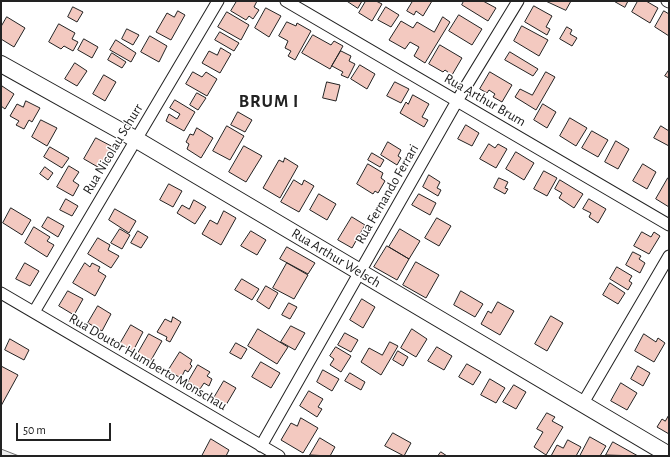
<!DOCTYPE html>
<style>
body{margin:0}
#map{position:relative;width:670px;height:457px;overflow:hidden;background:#fff;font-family:"Alegreya Sans",sans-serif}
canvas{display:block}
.frame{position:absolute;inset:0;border:2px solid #222;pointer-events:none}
.scale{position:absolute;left:16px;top:423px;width:95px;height:18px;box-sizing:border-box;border:2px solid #222;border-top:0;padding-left:5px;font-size:12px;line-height:14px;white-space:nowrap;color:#222;-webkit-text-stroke:3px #fff;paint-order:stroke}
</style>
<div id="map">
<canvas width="670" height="457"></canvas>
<div class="frame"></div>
<div class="scale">50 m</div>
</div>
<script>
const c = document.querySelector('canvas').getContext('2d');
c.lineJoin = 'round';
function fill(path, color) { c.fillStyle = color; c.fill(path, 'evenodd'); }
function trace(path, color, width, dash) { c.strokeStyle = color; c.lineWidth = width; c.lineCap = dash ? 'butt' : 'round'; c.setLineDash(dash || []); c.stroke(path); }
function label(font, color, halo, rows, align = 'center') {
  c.font = font + ' "Alegreya Sans",sans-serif'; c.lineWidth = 3; c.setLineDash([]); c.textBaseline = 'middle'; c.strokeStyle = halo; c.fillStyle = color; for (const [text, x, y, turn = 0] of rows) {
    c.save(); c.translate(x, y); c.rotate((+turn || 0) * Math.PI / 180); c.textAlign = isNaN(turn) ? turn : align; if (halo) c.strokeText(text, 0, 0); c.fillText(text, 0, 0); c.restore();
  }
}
const green = new Path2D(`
 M 1,449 L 19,456 L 1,456 Z`);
const building = new Path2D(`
 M 237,1 L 257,1 L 254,7 L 259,10 L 253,19 L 249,16 L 246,20 L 231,11 Z
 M 347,1 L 362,1 L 358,8 Z
 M 366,1 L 376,1 L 382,4 L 372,21 L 359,13 Z
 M 413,1 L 432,1 L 423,16 L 416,11 L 414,15 L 407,11 Z
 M 464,1 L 483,1 L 496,8 L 488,21 L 462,5 Z
 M 546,1 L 571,1 L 566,10 Z
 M 614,1 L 628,1 L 625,7 Z
 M 638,1 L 646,1 L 658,8 L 650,23 L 632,12 Z
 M 534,6 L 552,16 L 546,27 L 550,29 L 547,35 L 525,22 Z
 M 73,7 L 83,12 L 77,22 L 68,17 Z
 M 386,7 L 399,15 L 391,27 L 378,20 Z
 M 266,8 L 281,16 L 269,37 L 255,28 Z
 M 178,11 L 185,15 L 171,40 L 156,32 L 167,13 L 174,17 Z
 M 664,11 L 669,14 L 669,36 L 655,27 Z
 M 227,12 L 249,25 L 241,40 L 218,27 Z
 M 459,15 L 482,29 L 472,45 L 449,31 Z
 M 7,17 L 25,28 L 14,47 L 1,39 L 1,27 Z
 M 443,17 L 450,22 L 425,63 L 414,56 L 419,47 L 410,42 L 405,49 L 389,40 L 401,21 L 413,28 L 417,22 L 434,32 Z
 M 287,22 L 296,26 L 297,23 L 311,31 L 295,60 L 288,56 L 291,51 L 285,48 L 288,41 L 279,36 Z
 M 59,24 L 75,33 L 72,39 L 78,42 L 73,51 L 64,46 L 61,49 L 49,42 Z
 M 522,26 L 548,40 L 539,56 L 514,41 Z
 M 567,27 L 572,30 L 570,34 L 577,38 L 572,46 L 560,39 Z
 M 127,29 L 139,35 L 133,45 L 122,39 Z
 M 220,32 L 239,43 L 234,51 L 215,40 Z
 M 313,35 L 331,45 L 334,41 L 343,46 L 330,69 L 302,53 Z
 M 150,36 L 167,46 L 159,62 L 141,52 Z
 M 84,39 L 98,47 L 92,58 L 78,50 Z
 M 116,40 L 136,53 L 131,62 L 110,50 Z
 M 440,45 L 462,58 L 452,75 L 445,70 L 443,72 L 429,64 Z
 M 221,48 L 231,54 L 220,73 L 202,63 L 209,51 L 217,55 Z
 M 341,51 L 351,56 L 349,61 L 355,64 L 348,78 L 341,75 L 343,72 L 332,66 Z
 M 510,52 L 538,69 L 533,76 L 505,60 Z
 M 112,53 L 126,62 L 122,68 L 108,60 Z
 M 75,63 L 87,71 L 77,86 L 65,79 Z
 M 360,65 L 375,74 L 367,89 L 351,79 Z
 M 669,70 L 669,78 L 665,76 Z
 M 193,72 L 202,77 L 206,72 L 217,79 L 207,96 L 186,84 Z
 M 490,72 L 512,85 L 502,102 L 493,97 L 495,94 L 489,90 L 487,93 L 480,89 Z
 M 546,72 L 555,77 L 536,110 L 515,97 L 520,89 L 532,95 Z
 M 104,75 L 116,82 L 105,101 L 93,94 Z
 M 327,82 L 340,85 L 336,101 L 323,98 Z
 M 395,82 L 409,89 L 401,103 L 387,96 Z
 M 2,86 L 14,94 L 5,109 L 1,106 Z
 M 197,93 L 206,98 L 198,110 L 190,105 Z
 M 413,95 L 429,104 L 422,117 L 428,120 L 424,127 L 400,113 L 406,102 L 408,104 Z
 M 175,100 L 195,112 L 184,131 L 166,121 L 169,114 L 177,119 L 180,114 L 170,108 Z
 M 26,101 L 40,108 L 32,122 L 29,120 L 24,129 L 16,125 L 19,121 L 10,116 L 17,104 L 23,107 Z
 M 543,104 L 556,112 L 547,128 L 534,120 Z
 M 238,112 L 252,120 L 245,132 L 231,125 Z
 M 570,118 L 587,128 L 576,146 L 560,136 Z
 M 41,120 L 57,128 L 47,146 L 32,137 Z
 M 466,125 L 479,133 L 472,146 L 458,139 Z
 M 227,126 L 244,136 L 230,160 L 213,151 Z
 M 661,126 L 669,131 L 669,146 L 654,138 Z
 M 197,128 L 213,138 L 201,158 L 187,149 L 189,144 L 186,142 L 190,134 L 193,135 Z
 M 592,131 L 608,140 L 598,157 L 582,148 Z
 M 96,138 L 115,148 L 103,170 L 84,159 Z
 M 616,141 L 629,149 L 618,169 L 605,162 Z
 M 388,142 L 401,150 L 398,156 L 401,158 L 397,165 L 381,155 Z
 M 489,144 L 495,148 L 498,144 L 507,149 L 496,168 L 480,159 Z
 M 244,146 L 262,156 L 246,182 L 229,172 Z
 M 50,147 L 69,158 L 62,168 L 44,157 Z
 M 516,152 L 534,163 L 524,180 L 506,169 Z
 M 372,153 L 384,160 L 380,167 L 368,160 Z
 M 285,158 L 298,166 L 280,198 L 263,188 L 279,160 L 283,162 Z
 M 368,164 L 383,173 L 381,178 L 385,181 L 378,193 L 375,191 L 373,194 L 357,184 Z
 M 643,164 L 656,172 L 647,189 L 633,181 Z
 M 69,166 L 79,172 L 73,181 L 79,185 L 73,196 L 57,187 Z
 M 45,167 L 53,173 L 48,180 L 40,174 Z
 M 544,171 L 557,178 L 547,196 L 534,189 Z
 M 429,175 L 440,182 L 437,188 L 441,190 L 438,196 L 423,187 Z
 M 499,178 L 508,182 L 505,188 L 508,189 L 505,194 L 494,188 Z
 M 668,178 L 669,178 L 669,207 L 656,199 Z
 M 294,180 L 302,185 L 304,180 L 314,186 L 299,212 L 281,202 Z
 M 560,180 L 583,194 L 574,208 L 559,198 L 562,193 L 555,189 Z
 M 169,184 L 182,191 L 173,207 L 160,200 Z
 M 319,194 L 336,204 L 327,220 L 310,210 Z
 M 419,194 L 436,203 L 430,215 L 412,205 Z
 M 66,199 L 78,206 L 72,216 L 60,210 Z
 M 589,199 L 606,209 L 598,223 L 589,217 L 591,213 L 583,209 Z
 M 194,200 L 206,207 L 195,224 L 177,213 L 182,205 L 189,209 Z
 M 11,208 L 31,220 L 22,235 L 3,223 Z
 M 115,209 L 136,221 L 129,233 L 109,220 Z
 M 224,211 L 236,218 L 221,245 L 202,234 L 210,220 L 217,224 Z
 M 48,217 L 64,226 L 58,237 L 42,227 Z
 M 352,217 L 365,225 L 352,248 L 338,240 Z
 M 437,218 L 451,226 L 439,246 L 425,238 Z
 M 34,227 L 50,237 L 47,241 L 54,245 L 47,257 L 25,243 Z
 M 120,229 L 130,235 L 122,249 L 111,243 Z
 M 400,229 L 420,241 L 409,259 L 389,247 Z
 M 138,231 L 148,237 L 141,248 L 131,243 Z
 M 251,231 L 266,240 L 257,255 L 241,246 Z
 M 642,232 L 651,237 L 654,232 L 660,236 L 649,254 L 634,246 Z
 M 98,238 L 110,245 L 108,250 L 119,256 L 111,268 L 88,254 Z
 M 387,246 L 409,259 L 397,280 L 374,267 Z
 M 287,247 L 315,263 L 308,274 L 280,259 Z
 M 633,252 L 641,256 L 639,259 L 645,263 L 640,273 L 626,265 Z
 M 416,262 L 439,275 L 426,298 L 403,285 Z
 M 25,263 L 39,271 L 30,286 L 16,279 Z
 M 85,263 L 90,267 L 92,263 L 100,267 L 98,271 L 106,276 L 95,296 L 73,283 Z
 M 287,263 L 308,275 L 294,299 L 273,288 Z
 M 617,267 L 632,276 L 629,281 L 632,283 L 628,290 L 610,279 Z
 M 242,279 L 259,289 L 252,300 L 235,290 Z
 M 610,283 L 625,293 L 618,304 L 603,295 Z
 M 266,286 L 278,293 L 269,309 L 257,301 Z
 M 68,291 L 83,299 L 74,315 L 59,306 Z
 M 461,291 L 483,304 L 475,317 L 454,305 Z
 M 362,299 L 375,307 L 363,328 L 350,320 Z
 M 498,302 L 514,311 L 500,335 L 481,324 L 488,311 L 491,313 Z
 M 289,303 L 297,307 L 290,319 L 282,315 Z
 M 98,306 L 111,314 L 102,331 L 88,323 Z
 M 551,316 L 563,323 L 547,351 L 535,344 Z
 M 173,317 L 181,322 L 170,342 L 166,340 L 167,337 L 157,332 L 165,319 L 171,322 Z
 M 131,325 L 143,332 L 133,351 L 120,344 Z
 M 291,326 L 305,333 L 295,350 L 281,342 Z
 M 258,329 L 288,347 L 277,364 L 248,346 Z
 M 412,329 L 427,339 L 416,357 L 401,348 Z
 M 345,333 L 358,340 L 351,352 L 338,345 Z
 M 149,334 L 162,341 L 150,362 L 137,355 Z
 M 644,334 L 656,342 L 658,338 L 665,343 L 654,362 L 635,351 Z
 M 10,339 L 29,350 L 24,360 L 5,350 Z
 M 390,342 L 398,346 L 381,375 L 361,362 L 369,348 L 382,355 Z
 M 236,343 L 247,349 L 241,359 L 230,353 Z
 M 336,347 L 351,356 L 341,372 L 330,365 L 334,359 L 330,356 Z
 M 437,347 L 452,356 L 444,370 L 428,361 Z
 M 398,351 L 408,357 L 403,366 L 393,360 Z
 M 180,352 L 192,360 L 190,364 L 192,366 L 188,372 L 185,370 L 181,378 L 168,371 Z
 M 261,362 L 280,373 L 271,388 L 252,377 Z
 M 467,364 L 481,372 L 473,385 L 459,377 Z
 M 198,365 L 210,372 L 207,376 L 212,379 L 209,386 L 204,383 L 200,389 L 188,382 Z
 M 1,366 L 18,375 L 1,406 Z
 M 638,366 L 650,373 L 643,386 L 631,379 Z
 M 323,370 L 339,379 L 332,391 L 317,382 Z
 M 350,373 L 365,382 L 361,390 L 345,381 Z
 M 490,379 L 505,388 L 496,403 L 481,395 Z
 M 224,381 L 236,388 L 226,405 L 214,398 Z
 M 621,383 L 637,393 L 627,410 L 611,401 Z
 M 514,385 L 526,392 L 516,409 L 503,402 Z
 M 309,391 L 323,399 L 318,407 L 322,409 L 317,417 L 300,406 Z
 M 547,413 L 555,417 L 552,421 L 563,427 L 546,455 L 534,447 L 543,432 L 537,429 Z
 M 669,415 L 669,434 L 657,427 L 662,419 L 665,421 Z
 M 301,418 L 318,428 L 303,453 L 281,440 L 291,423 L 297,426 Z
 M 393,433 L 411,443 L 404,456 L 385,446 Z
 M 590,437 L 606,446 L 600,456 L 580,456 Z
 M 320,438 L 335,447 L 330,456 L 310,455 Z
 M 211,439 L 229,450 L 226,456 L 202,456 Z
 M 568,440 L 581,447 L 576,456 L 551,456 L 557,445 L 563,448 Z
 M 613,442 L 638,456 L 606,455 Z
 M 441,452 L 447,456 L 438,456 Z`);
const street = new Path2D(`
 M 286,1 L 669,225
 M 667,1 L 669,2
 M 1,293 L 279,456
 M 34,312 L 218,1
 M 583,403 L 669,256
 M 261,446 L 457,101 L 518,1`);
const secondary = new Path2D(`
 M 1,64 L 137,140 L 669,455`);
const streetNames = [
 ["Rua Arthur Brum",485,100,30],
 ["Rua Nicolau Schurr",113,149,-59],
 ["Rua Fernando Ferrari",387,194,-60],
 ["Rua Arthur Welsch",336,258,31],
 ["Rua Doutor Humberto Monschau",148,362,30]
];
const districtNames = [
 ["BRUM I",269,102]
];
fill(green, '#eee');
trace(green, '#6f6f6f', 1);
fill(building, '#f3c9c0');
trace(building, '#222', 1);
trace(street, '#222', 13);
trace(secondary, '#222', 18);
trace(street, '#fff', 11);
trace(secondary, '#fff', 16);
label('14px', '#222', '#fff', streetNames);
c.letterSpacing = '1px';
label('bold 18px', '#222', '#fff', districtNames);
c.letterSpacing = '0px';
</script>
